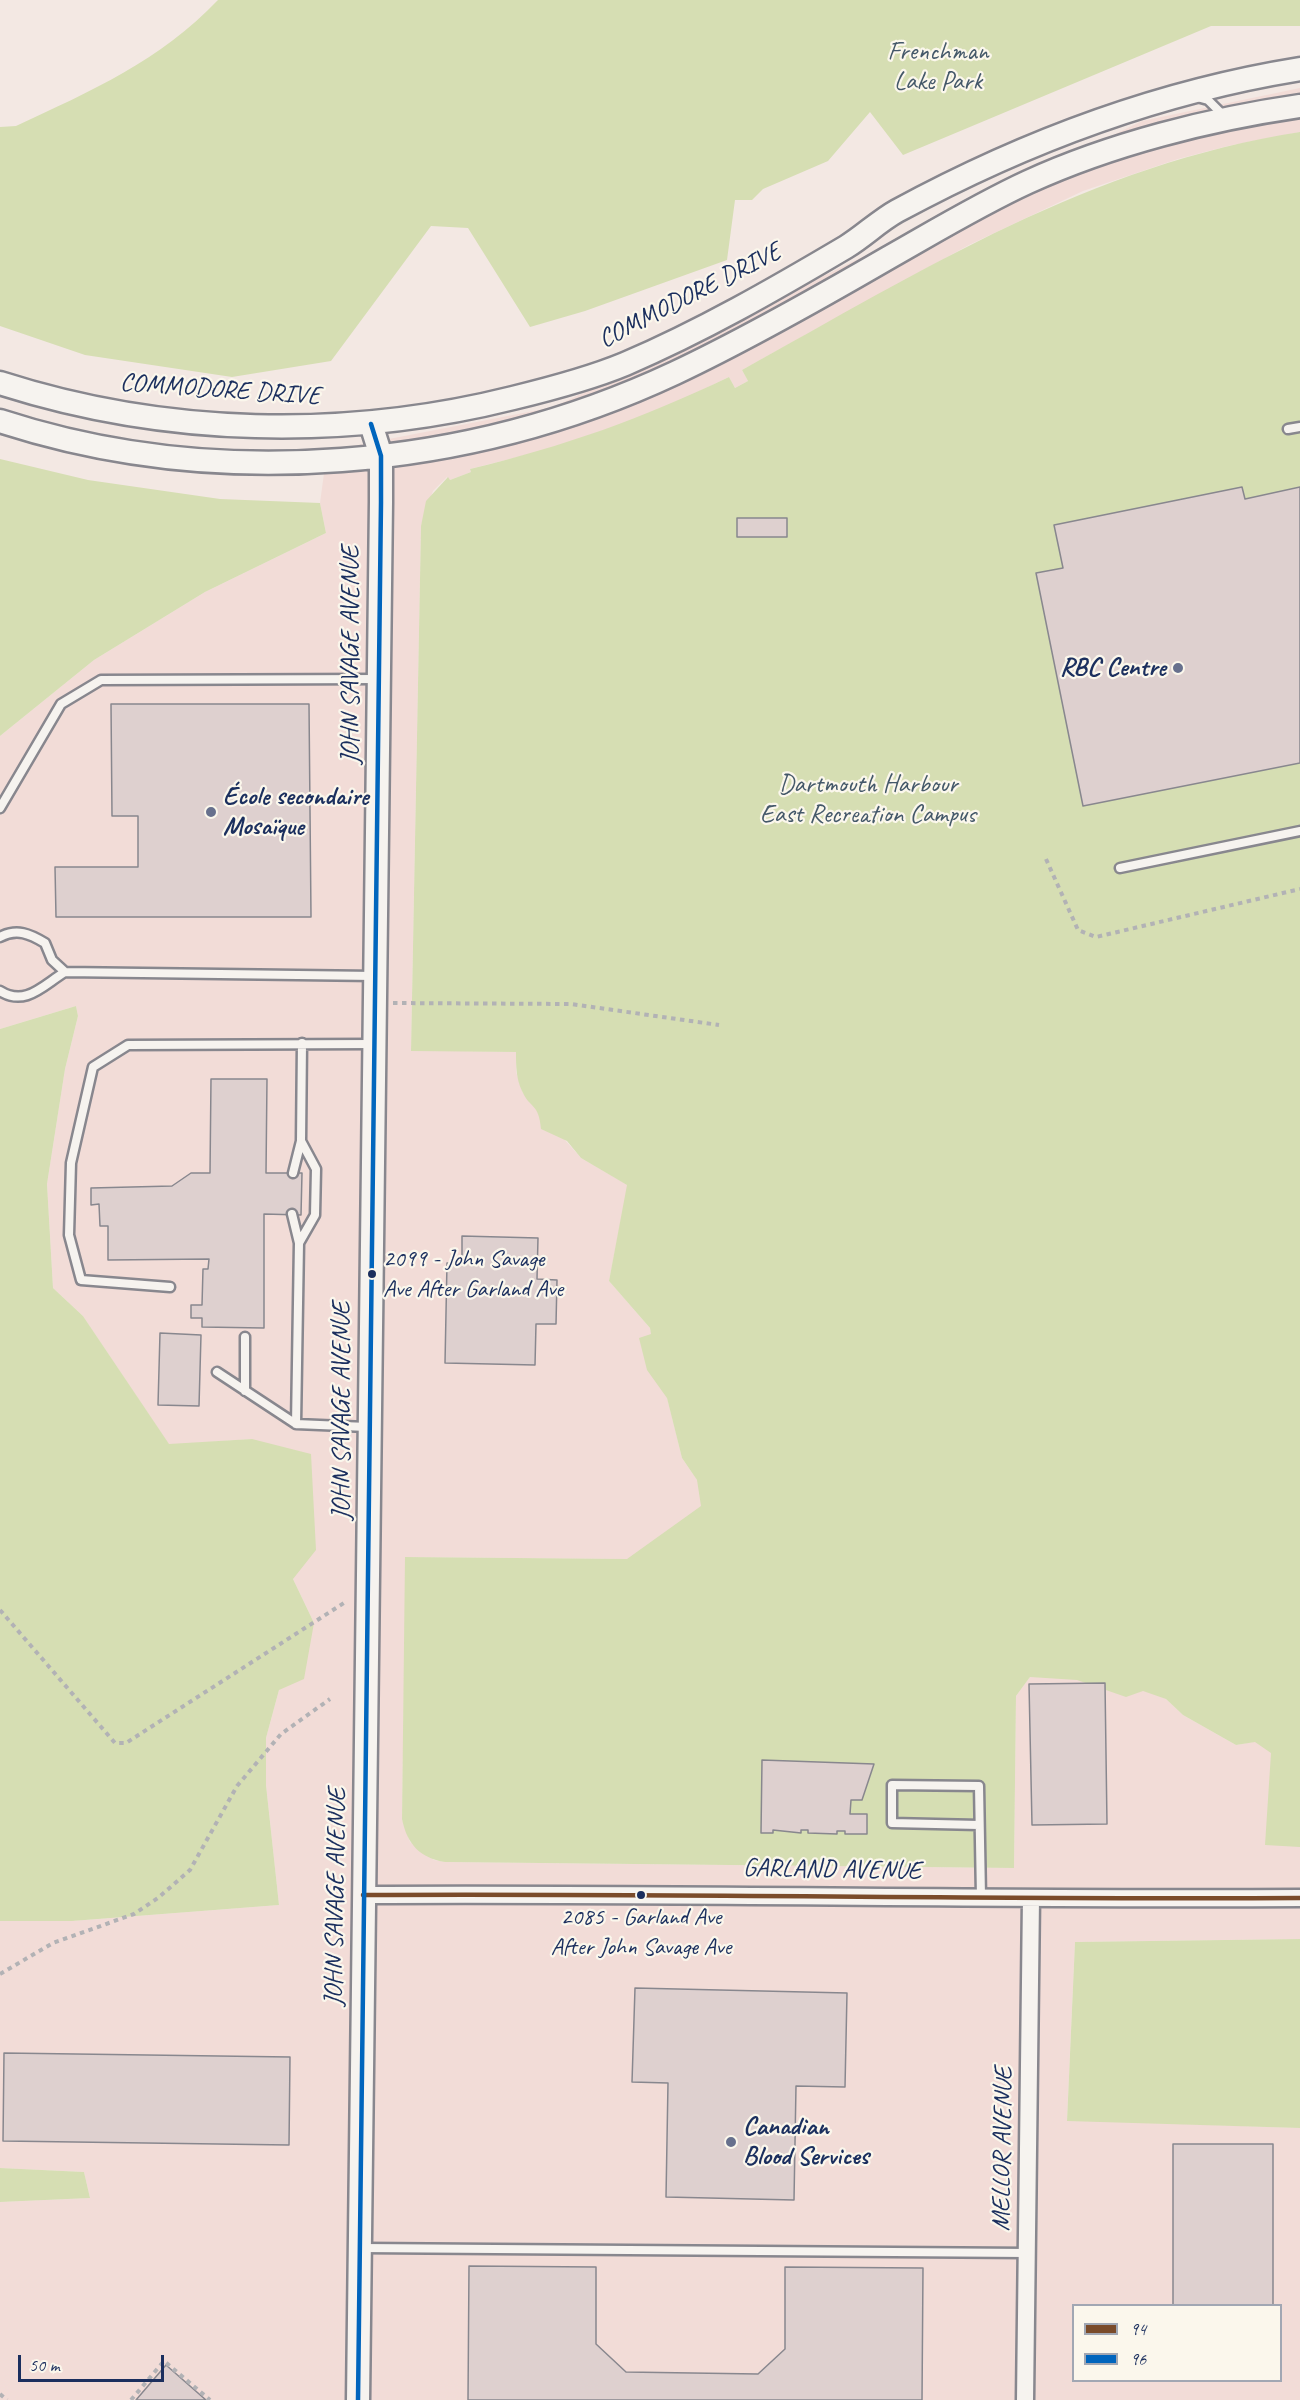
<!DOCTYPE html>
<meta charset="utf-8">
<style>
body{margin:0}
#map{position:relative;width:1300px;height:2400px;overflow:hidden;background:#f3e8e3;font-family:Caveat,sans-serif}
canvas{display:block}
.legend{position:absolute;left:1072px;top:2304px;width:210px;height:78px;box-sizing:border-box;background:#fbf7ec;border:2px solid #a1a7b3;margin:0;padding:8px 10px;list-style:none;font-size:18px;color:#1b2f5e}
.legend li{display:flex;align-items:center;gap:12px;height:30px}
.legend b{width:30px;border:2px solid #a1a7b3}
.scale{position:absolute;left:18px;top:2355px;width:146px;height:27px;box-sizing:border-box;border:3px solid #1b2f5e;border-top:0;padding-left:8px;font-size:18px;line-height:21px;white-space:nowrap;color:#1b2f5e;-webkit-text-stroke:4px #fbf7ec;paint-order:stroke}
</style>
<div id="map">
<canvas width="1300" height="2400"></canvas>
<ul class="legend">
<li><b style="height:8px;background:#7a4b2a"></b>94</li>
<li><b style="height:8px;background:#0065bd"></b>96</li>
</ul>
<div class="scale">50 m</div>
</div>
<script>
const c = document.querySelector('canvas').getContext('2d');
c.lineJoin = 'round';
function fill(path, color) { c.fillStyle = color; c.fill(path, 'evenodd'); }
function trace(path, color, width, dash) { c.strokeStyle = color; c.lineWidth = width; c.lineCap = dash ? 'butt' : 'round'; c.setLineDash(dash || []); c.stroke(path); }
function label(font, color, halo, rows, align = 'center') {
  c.font = font + ' Caveat,sans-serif'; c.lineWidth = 4.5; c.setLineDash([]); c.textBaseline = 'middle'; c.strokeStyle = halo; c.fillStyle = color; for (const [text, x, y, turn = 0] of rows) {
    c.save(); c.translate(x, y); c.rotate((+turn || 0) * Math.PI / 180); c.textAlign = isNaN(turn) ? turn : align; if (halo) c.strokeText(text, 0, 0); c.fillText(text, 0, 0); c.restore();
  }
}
const built = new Path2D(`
 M 1300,88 L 1300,132 L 1228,146 L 1178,159 L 1083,191 L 969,245 L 742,370 L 748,381 L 735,388 L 729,377 L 665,408 L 606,431 L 542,451 L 470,469 L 471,472 L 450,480 L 447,477 L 433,491 L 421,526 L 411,1050 L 516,1052 L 516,1072 L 523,1093 L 581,1158 L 628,1185 L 609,1281 L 650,1328 L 682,1458 L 722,1516 L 725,1560 L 406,1557 L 402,1819 L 410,1842 L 434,1860 L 445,1862 L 1014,1868 L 1016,1696 L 1038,1666 L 1147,1689 L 1166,1699 L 1183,1715 L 1236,1745 L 1274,1738 L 1300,1746 L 1300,1939 L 1075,1942 L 1067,2120 L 1300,2128 L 1300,2400 L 0,2400 L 0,2202 L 90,2198 L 84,2172 L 0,2168 L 0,1921 L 72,1921 L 279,1905 L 266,1785 L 266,1738 L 279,1690 L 314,1623 L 293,1579 L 252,1439 L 169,1445 L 83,1316 L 53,1288 L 47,1184 L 65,1069 L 78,1016 L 76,1006 L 0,1029 L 0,736 L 94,660 L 205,592 L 326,533 L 320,503 L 327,451 L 554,407 L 1142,121 ZM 1074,2306 L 1280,2306 L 1280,2380 L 1074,2380 Z`);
const green = new Path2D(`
 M 218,0 L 1300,0 L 1300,26 L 1211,26 L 903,155 L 870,112 L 828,161 L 763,189 L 752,200 L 735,200 L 727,260 L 585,311 L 530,327 L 468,228 L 431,226 L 331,361 L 232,377 L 85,355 L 0,326 L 0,127 L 16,126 C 91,91 160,61 218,0 Z
 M 1300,132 L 1300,1847 L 1265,1845 L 1271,1753 L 1255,1742 L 1236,1745 L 1183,1715 L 1166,1699 L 1143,1691 L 1126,1697 L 1077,1680 L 1030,1677 L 1016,1696 L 1014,1868 L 445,1862 C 420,1858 407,1844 402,1819 L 405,1557 L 627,1559 L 701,1506 L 697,1480 L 682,1458 L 667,1398 L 647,1370 L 639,1338 L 651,1334 L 650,1328 L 609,1281 L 627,1185 L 581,1158 L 567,1141 L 541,1129 C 539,1103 530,1109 522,1091 C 516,1078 516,1066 516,1052 L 411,1051 L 421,526 L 426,501 L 448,477 L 450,480 L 471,472 L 470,469 C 565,446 641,419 729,377 L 735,388 L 748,381 L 742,370 C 925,269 1089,165 1300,132 Z
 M 0,459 L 88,480 L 220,499 L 320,503 L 326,533 L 205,592 L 94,660 L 0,736 Z
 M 76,1006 L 78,1016 L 65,1069 L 47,1184 L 53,1288 L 83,1316 L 169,1444 L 252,1439 L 311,1454 L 316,1550 L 293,1579 L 314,1623 L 304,1679 L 279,1690 L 266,1738 L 266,1785 L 279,1905 L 72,1921 L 0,1921 L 0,1029 Z
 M 1300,1939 L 1300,2128 L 1067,2121 L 1075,1942 Z
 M 0,2168 L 84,2172 L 90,2198 L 0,2202 Z`);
const building = new Path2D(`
 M 1242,487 L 1245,499 L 1300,487 L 1300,763 L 1083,806 L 1036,573 L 1063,568 L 1054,525 Z
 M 737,518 L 787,518 L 787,537 L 737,537 Z
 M 111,704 L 309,704 L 311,917 L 56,917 L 55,867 L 138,867 L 138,816 L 112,816 Z
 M 211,1079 L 267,1079 L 266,1173 L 302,1173 L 301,1215 L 264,1214 L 264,1328 L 202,1327 L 202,1318 L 191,1318 L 191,1305 L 202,1305 L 203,1269 L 208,1269 L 209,1259 L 108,1260 L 108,1226 L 100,1226 L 99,1204 L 91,1205 L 91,1188 L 172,1186 L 191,1173 L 210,1173 Z
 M 462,1236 L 538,1238 L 537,1279 L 557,1280 L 556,1324 L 536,1324 L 535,1365 L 445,1363 L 447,1263 L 462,1264 Z
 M 160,1333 L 201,1335 L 199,1406 L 158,1405 Z
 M 1105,1683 L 1107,1824 L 1032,1825 L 1029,1684 Z
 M 762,1760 L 874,1764 L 862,1800 L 851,1800 L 850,1814 L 867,1814 L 867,1834 L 845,1834 L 845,1831 L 837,1831 L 837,1834 L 808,1833 L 808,1830 L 801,1830 L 801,1833 L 773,1830 L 773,1833 L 761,1833 Z
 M 635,1988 L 847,1993 L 845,2087 L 796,2086 L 794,2200 L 666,2197 L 668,2083 L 632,2082 Z
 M 4,2053 L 290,2057 L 289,2145 L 3,2141 Z
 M 1173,2144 L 1273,2144 L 1273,2306 L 1173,2306 Z
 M 469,2266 L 596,2267 L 596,2344 L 626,2372 L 758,2374 L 785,2349 L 785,2267 L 923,2268 L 922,2400 L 468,2400 Z
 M 166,2365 L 206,2400 L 136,2400 Z`);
const path = new Path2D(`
 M 1046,859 L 1078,930 L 1096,937 L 1300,889
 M 393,1003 L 571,1004 L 719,1025
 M 0,1610 L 115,1743 L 126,1743 L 347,1601
 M 0,1974 L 53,1943 L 134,1914 L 158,1898 L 190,1870 L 237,1786 L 281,1734 L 330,1699
 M 0,2394 L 7,2400
 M 131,2400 L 164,2361 L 210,2400`);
const lane = new Path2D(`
 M 1197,97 L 1208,100 L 1225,117
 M 1288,429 L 1300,427
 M 0,808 L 61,704 L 101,680 L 378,679
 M 1120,868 L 1300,831
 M 0,937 C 17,928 30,934 45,943 L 52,960 L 65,972
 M 0,991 C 26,1007 43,985 65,972 L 375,976
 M 293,1173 L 301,1141
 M 292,1214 L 299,1243
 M 170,1287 L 81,1280 L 69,1235 L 71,1163 L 93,1067 L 128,1045 L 373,1044
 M 217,1372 L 296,1424 L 299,1243 L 315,1215 L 316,1169 L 301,1141 L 302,1043
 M 245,1391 L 245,1337
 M 296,1424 L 367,1427
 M 979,1825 L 892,1823 L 892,1785 L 979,1786 L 981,1897
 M 362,2248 L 1027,2253`);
const street = new Path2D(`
 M 363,1895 C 676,1893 988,1900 1300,1898
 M 1025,2400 L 1031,1898`);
const secondary = new Path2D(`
 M 0,383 C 165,436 345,440 513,398 C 550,389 589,379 625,364 C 702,331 775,289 846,247 C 864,236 879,221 897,211 C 1024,142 1157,92 1300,69
 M 0,421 C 218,492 468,470 675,373 C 747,339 819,298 888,258 C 934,232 980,204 1028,182 C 1111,144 1210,119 1300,106
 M 358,2400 L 381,502 L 381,456 L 371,424`);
const bus1 = new Path2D(`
 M 363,1895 C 676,1893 988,1900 1300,1898`);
const bus2 = new Path2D(`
 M 358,2400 L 381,502 L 381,456 L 371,424`);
const markers = [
 [1178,668,6,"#67708d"],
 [211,812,6,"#67708d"],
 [372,1274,5,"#1b2f5e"],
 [641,1895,5,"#1b2f5e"],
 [731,2142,6,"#67708d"]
];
const busNames = [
 ["2099 - John Savage",383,1260],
 ["Ave After Garland Ave",383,1290],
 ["2085 - Garland Ave",641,1918,"center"],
 ["After John Savage Ave",641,1948,"center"]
];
const parkNames = [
 ["Frenchman",938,52],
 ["Lake Park",938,82],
 ["Dartmouth Harbour",868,785],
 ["East Recreation Campus",868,815]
];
const streetNames = [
 ["COMMODORE DRIVE",690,296,-27],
 ["COMMODORE DRIVE",220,390,4],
 ["JOHN SAVAGE AVENUE",351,655,-90],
 ["JOHN SAVAGE AVENUE",342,1411,-90],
 ["GARLAND AVENUE",832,1870,1],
 ["JOHN SAVAGE AVENUE",336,1897,-89],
 ["MELLOR AVENUE",1003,2149,-89]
];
const poiNames = [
 ["RBC Centre",1166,668,"right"],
 ["École secondaire",223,797],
 ["Mosaïque",223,827],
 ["Canadian",743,2127],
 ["Blood Services",743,2157]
];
fill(built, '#f2dcd7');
fill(green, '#d6deb3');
fill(building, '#ded0cf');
trace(building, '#88878e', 1.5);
trace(lane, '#88878e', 13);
trace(street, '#88878e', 21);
trace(secondary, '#88878e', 27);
trace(path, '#b2b2b5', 4, [4.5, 4.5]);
trace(lane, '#f6f3ef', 8);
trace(street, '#f6f3ef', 16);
trace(secondary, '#f6f3ef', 22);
trace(bus1, '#7a4b2a', 4.5);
trace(bus2, '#0065bd', 4.5);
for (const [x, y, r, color] of markers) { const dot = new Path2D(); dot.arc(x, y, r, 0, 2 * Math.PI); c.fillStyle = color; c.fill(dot); trace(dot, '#fbf7ec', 2); }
label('24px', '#1b2f5e', '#fbf7ec', busNames, 'left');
label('26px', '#445869', '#fbf7ec', parkNames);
label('26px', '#1b2f5e', '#fbf7ec', streetNames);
label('bold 26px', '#1b2f5e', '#fbf7ec', poiNames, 'left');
</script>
